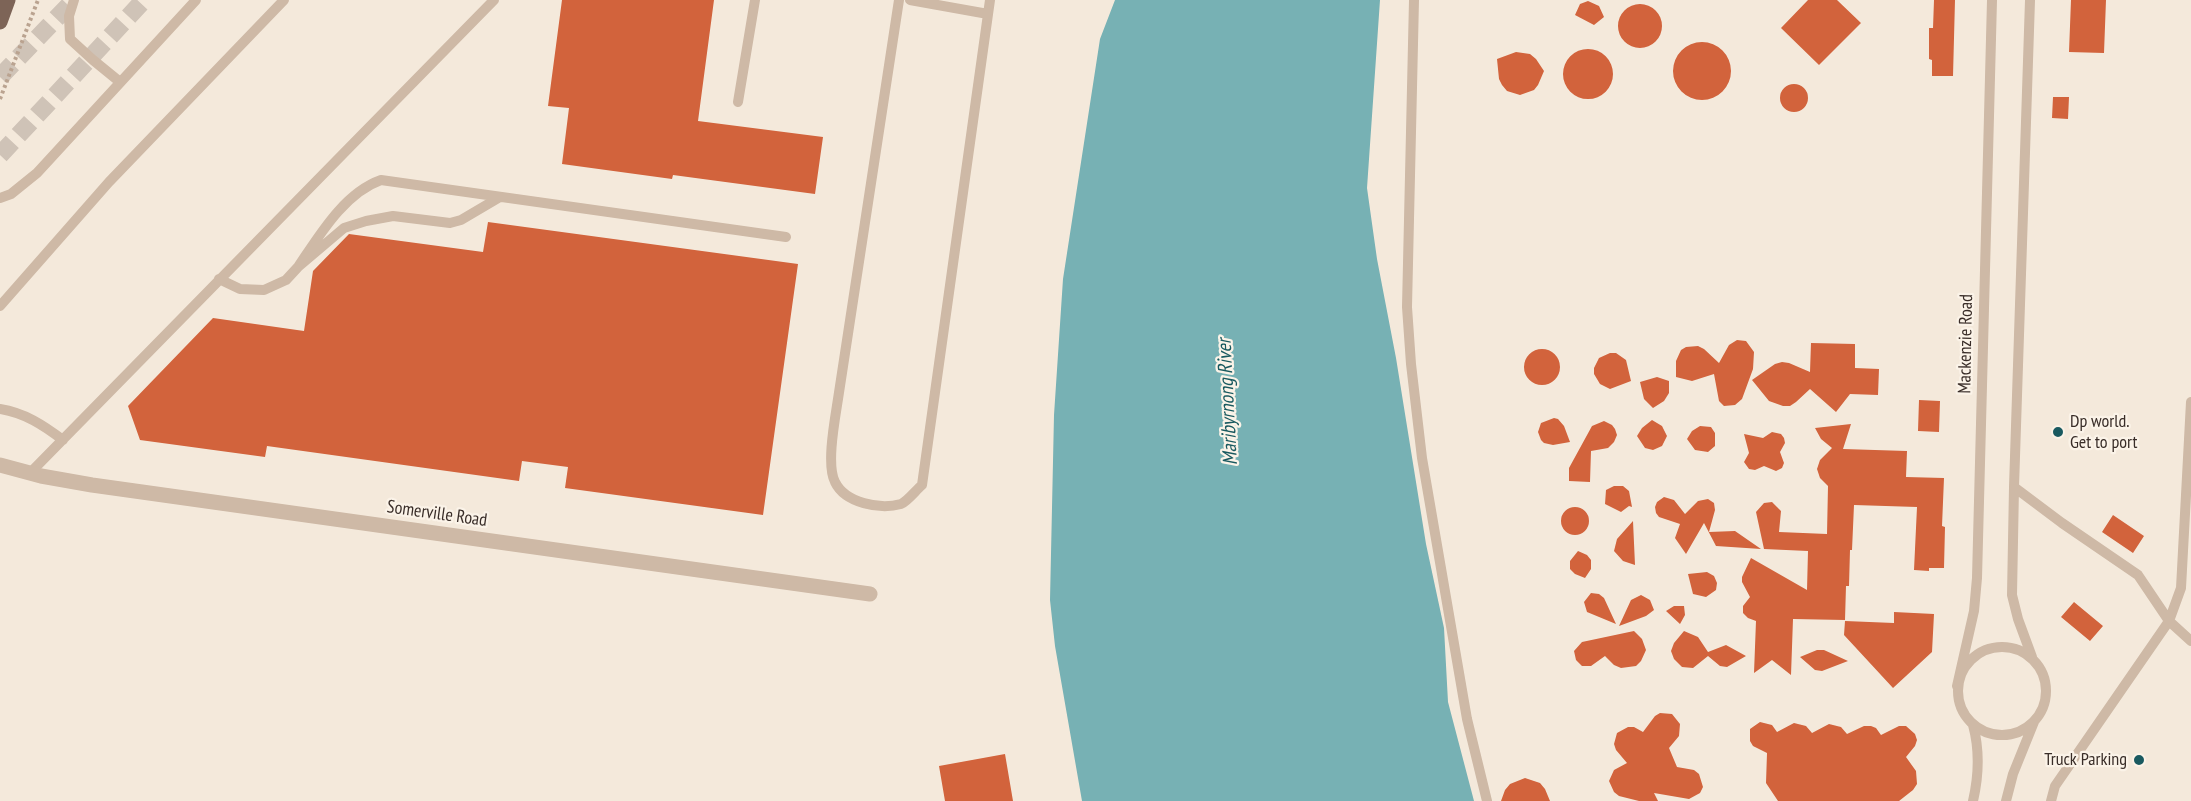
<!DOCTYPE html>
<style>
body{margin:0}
canvas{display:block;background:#f4e9db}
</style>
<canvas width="2191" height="801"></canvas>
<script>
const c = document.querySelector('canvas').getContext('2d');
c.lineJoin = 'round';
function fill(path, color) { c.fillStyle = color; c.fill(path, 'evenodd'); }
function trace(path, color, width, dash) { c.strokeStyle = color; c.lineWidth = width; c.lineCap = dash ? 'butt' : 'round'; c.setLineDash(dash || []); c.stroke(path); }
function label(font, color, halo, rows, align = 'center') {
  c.font = font + ' "PT Sans Narrow",sans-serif'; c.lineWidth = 4.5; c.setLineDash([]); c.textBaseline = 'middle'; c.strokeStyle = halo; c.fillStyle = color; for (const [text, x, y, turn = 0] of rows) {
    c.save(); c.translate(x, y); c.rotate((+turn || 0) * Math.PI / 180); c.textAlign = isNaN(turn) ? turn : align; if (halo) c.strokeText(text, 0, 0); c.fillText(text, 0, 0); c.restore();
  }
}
const water = new Path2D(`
 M 1115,0 L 1380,0 L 1367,188 L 1377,259 L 1396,358 L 1426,544 L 1444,628 L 1448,702 L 1474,801 L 1082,801 L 1055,646 L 1050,600 L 1054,415 L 1063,279 L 1100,39 Z`);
const building = new Path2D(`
 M 562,0 L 714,0 L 698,121 L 823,137 L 815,194 L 673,175 L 672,179 L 562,164 L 569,108 L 548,106 Z
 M 1808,0 L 1837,0 L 1861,23 L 1819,65 L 1781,28 Z
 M 1934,0 L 1955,0 L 1953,76 L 1932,76 L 1932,60 L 1929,59 L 1929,28 L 1933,28 Z
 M 2071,0 L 2106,0 L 2104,53 L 2069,52 Z
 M 1588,1 L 1599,6 L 1604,17 L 1594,25 L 1575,15 L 1580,4 Z
 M1618 26a22 22 0 1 1 44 0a22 22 0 1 1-44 0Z
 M1673 71a29 29 0 1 1 58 0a29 29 0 1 1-58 0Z
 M1563 74a25 25 0 1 1 50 0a25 25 0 1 1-50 0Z
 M 1516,52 L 1530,54 L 1536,59 L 1544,71 L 1538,85 L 1534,90 L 1520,95 L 1507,91 L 1502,85 L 1499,79 L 1497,59 Z
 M1780 98a14 14 0 1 1 28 0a14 14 0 1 1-28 0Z
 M 2053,97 L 2069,97 L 2068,119 L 2052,118 Z
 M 488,222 L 798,264 L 763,515 L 565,488 L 568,467 L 522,461 L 519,481 L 267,446 L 265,457 L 140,440 L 128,406 L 213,318 L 304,331 L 313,271 L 349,234 L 483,252 Z
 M 1737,340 L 1746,341 L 1754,352 L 1753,369 L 1742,399 L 1735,405 L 1724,406 L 1719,401 L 1714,374 L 1692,381 L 1676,377 L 1676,361 L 1681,350 L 1686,347 L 1698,346 L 1704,349 L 1719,363 L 1729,345 Z
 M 1811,343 L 1855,344 L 1855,368 L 1879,369 L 1878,395 L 1850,394 L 1836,412 L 1810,389 L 1796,402 L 1790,406 L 1783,406 L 1769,401 L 1752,380 L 1775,364 L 1782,362 L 1789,363 L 1810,372 Z
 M1524 367a18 18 0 1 1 36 0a18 18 0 1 1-36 0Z
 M 1610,353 L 1616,353 L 1626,360 L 1631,381 L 1610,389 L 1600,384 L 1594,374 L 1594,368 L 1599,358 Z
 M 1657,377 L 1669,381 L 1669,393 L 1664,401 L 1653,408 L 1644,399 L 1640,382 Z
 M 1919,400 L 1940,401 L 1939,432 L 1918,431 Z
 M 1554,418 L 1558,419 L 1564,426 L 1570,442 L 1553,445 L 1544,443 L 1541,440 L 1538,432 L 1541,423 Z
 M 1652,420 L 1662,426 L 1667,436 L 1662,446 L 1653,450 L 1645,448 L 1637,436 L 1642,428 Z
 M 1604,421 L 1612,425 L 1615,429 L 1617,435 L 1614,442 L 1608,448 L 1591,451 L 1590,482 L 1569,481 L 1569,468 L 1592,426 Z
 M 1851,424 L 1843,449 L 1907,451 L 1906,477 L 1944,478 L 1942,526 L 1945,527 L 1944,568 L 1929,568 L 1929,571 L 1914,570 L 1917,507 L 1854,505 L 1852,550 L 1850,550 L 1849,586 L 1846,586 L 1845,620 L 1793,619 L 1791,675 L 1772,660 L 1754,673 L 1756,621 L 1748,618 L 1743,613 L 1743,606 L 1750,597 L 1742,582 L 1742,577 L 1751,558 L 1807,590 L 1808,551 L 1764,549 L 1756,512 L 1764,503 L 1772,502 L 1781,511 L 1779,532 L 1827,534 L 1828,486 L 1820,478 L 1817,469 L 1820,460 L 1832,448 L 1821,439 L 1815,428 Z
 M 1700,426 L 1711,427 L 1715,433 L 1715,446 L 1708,452 L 1695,450 L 1687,439 L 1692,431 Z
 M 1772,432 L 1781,434 L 1784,438 L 1785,443 L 1780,452 L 1784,463 L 1782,468 L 1776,471 L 1764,466 L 1755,470 L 1749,469 L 1744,462 L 1749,453 L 1744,434 L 1763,438 Z
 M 1614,486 L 1623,486 L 1629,491 L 1632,507 L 1629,506 L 1621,512 L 1605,504 L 1606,490 Z
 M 1664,497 L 1674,500 L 1685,514 L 1698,501 L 1708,499 L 1714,503 L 1715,510 L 1709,532 L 1735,531 L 1761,549 L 1716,546 L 1704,523 L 1686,554 L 1675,538 L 1680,524 L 1659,517 L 1656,513 L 1655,507 L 1657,502 Z
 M1561 521a14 14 0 1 1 28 0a14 14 0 1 1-28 0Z
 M 2113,515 L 2144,536 L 2133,553 L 2102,532 Z
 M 1633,521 L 1635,565 L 1623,561 L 1614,551 L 1617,539 Z
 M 1578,551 L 1587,555 L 1591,560 L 1591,569 L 1585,578 L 1575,574 L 1570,569 L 1570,561 Z
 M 1707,572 L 1714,576 L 1717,583 L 1716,590 L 1706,597 L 1693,594 L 1688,574 Z
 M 1591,593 L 1599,594 L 1604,598 L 1616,624 L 1587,612 L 1584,602 Z
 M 1641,595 L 1650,600 L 1654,610 L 1646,616 L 1619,626 L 1631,600 Z
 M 2074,602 L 2103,626 L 2090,641 L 2061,617 Z
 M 1674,606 L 1684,606 L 1685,615 L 1680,624 L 1666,611 Z
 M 1894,612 L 1934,614 L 1932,652 L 1893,688 L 1844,635 L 1845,621 L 1894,623 Z
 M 1634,631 L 1642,639 L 1646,650 L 1641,661 L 1636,666 L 1621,668 L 1614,665 L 1605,656 L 1591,666 L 1582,666 L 1576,660 L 1574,651 L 1582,642 Z
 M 1684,631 L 1698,637 L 1708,652 L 1726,645 L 1746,656 L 1727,667 L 1720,666 L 1708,656 L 1693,668 L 1682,667 L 1674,659 L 1671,651 L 1674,643 Z
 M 1817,650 L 1824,650 L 1848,661 L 1822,671 L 1815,670 L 1800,657 Z
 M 1660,713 L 1672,714 L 1680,724 L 1679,736 L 1669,748 L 1677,767 L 1694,770 L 1699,774 L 1703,787 L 1700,793 L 1689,799 L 1654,793 L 1658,801 L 1639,801 L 1619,796 L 1614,792 L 1609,781 L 1614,770 L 1627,763 L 1616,750 L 1614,744 L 1617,733 L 1628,727 L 1634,727 L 1643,732 L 1655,716 Z
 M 1760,722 L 1772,725 L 1777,732 L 1794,723 L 1806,726 L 1812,733 L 1829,724 L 1841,727 L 1847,734 L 1864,726 L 1871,726 L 1876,728 L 1881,735 L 1899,726 L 1906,726 L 1915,734 L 1917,740 L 1915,746 L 1906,757 L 1916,771 L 1917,784 L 1913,790 L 1899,801 L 1778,801 L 1766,783 L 1767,753 L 1753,746 L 1750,741 L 1750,729 Z
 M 1005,754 L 1013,801 L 945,801 L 939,766 Z
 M 1525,778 L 1540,783 L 1545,789 L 1550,801 L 1501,801 L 1505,790 L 1510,784 Z`);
const highwayTunnel = new Path2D(`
 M 0,77 L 74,0
 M 0,155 L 144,0`);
const path = new Path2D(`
 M 0,99 L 38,0`);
const lane = new Path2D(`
 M 74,0 L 69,16 L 70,39 L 93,60 L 120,82
 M 899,0 L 838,399 C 835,419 826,465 835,482 C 845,503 880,510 901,504 C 908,501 916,490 922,485 L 990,0
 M 910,0 L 988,14
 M 1414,0 L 1407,307 L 1411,364 L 1422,458 L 1467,719 L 1487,801
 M 2030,0 L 2014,487 L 2012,595 L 2018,619 L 2032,657
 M 738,102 L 755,0
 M 0,198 L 11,194 L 37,173 L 196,0
 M 298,267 C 319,236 344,193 381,180 L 786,237
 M 219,279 L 240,289 L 264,290 L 286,280 L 298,267 L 344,228 L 366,221 L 393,216 L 450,223 L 461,220 L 500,197
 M 0,306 L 109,182 L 284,0
 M 0,409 C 25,413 43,425 63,440
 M 30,473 L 494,0
 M 2014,487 L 2062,523 L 2138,575 L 2169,621 L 2191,641
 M1958 691a44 44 0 1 1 88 0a44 44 0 1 1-88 0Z
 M 1957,686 L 1974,611 L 1977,578 L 1992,0
 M 1973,801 C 1979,775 1980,751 1973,725
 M 2006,801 L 2013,774 L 2034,722
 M 2051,801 L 2055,786 L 2169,621 L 2181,588 L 2191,402`);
const street = new Path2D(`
 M 0,465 L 41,476 L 92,485 L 870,594`);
const primary = new Path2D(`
 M 0,22 L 8,0`);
const markers = [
 [2058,432,6,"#19595f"],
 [2139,760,6,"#19595f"]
];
const streetNames = [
 ["Mackenzie Road",1966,344,-89],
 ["Somerville Road",437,514,8]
];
const poiNames = [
 ["Dp world.",2070,422],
 ["Get to port",2070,443],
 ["Truck Parking",2127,760,"right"]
];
const waterNames = [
 ["Maribyrnong River",1228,402,-93]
];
fill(water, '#77b1b4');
fill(building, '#d2633c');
trace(highwayTunnel, '#cfc3b7', 18, [18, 9]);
trace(path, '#baa390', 4, [3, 3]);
trace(lane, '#ceb9a6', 10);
trace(street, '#ceb9a6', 15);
trace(primary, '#7d6457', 15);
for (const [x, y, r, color] of markers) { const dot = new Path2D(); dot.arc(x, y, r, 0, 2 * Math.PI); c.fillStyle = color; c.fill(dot); trace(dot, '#fbf3e8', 2); }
label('18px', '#392d28', '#fbf3e8', streetNames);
label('18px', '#392d28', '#fbf3e8', poiNames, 'left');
label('italic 20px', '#19595f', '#fbf3e8', waterNames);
</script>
